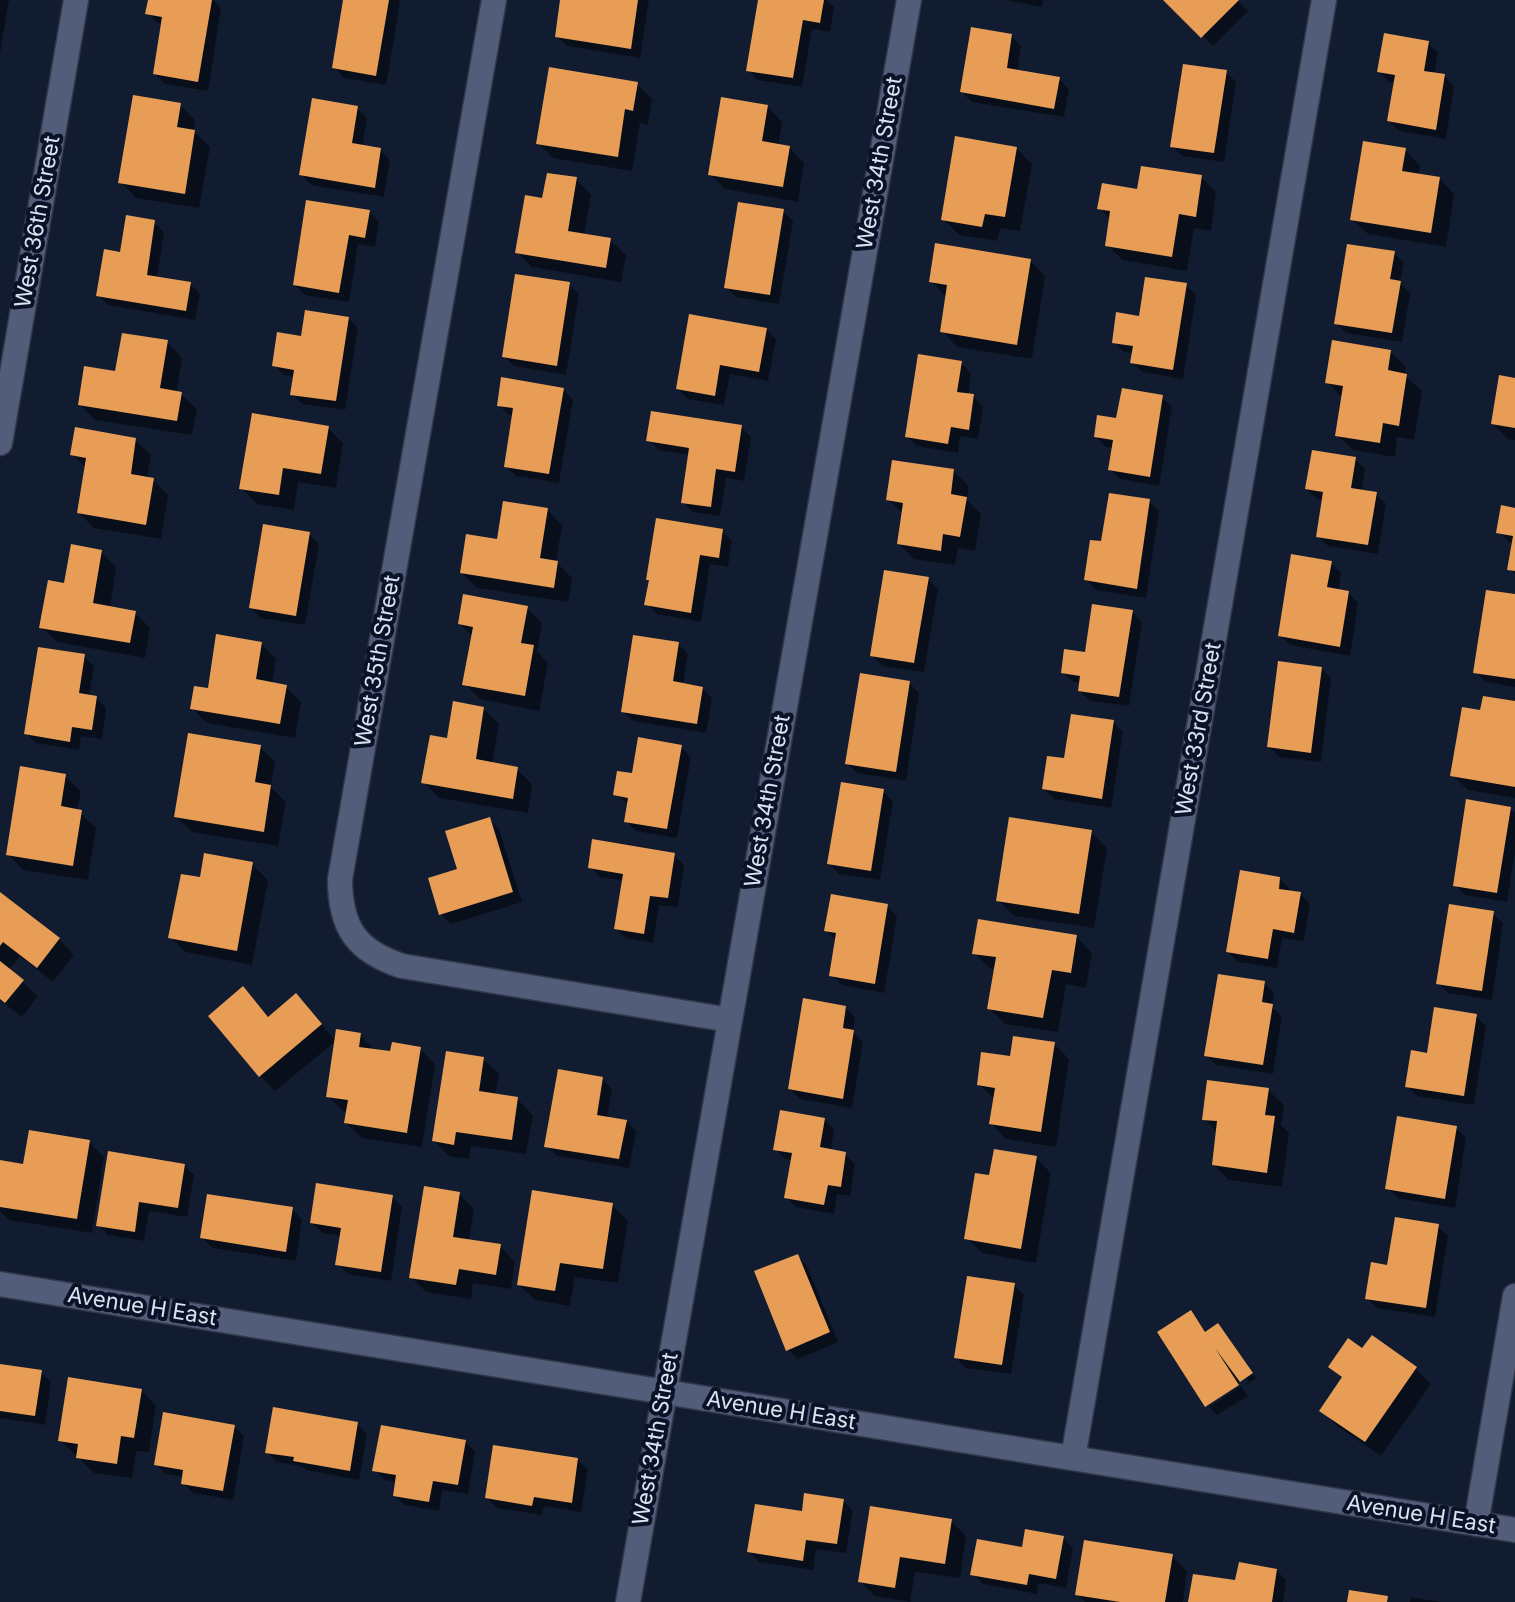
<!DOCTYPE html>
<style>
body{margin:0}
canvas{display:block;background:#111c31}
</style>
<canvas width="1515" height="1602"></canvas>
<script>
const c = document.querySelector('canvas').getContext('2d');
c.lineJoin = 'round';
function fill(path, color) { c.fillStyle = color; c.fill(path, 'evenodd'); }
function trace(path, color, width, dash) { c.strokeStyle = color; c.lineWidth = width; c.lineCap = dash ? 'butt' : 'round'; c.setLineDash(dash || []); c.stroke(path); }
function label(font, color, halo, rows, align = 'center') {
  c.font = font + ' Inter,sans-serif'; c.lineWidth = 8; c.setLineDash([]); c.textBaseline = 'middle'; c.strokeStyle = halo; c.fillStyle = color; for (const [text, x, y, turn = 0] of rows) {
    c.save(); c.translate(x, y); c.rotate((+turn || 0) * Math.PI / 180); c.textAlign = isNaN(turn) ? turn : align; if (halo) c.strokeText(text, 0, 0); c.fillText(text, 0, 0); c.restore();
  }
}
const shadow = new Path2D(`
 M 0,0 L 9,0 L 0,54 Z
 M 150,0 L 213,0 L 221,8 L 208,91 L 165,84 L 155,74 L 163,24 L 158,23 L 148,13 Z
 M 345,0 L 398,0 L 400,2 L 386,85 L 344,78 L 334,67 Z
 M 562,0 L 649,0 L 640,58 L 567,46 L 557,36 Z
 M 760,0 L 826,0 L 834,7 L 830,32 L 812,29 L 802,87 L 758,80 L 748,70 Z
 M 1006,0 L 1043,0 L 1042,7 Z
 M 1166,0 L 1237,0 L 1248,11 L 1213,46 Z
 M 1011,36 L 1021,46 L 1017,72 L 1059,79 L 1069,89 L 1064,117 L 972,102 L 962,92 Z
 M 1428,43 L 1438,53 L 1434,75 L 1444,76 L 1454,86 L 1446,139 L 1399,131 L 1389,121 L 1396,83 L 1389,82 L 1379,71 Z
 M 1226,72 L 1236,82 L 1224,162 L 1182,156 L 1172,146 Z
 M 637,84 L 652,99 L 648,125 L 640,123 L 632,171 L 553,158 L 538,143 Z
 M 180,105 L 195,120 L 193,131 L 210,147 L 199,208 L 136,198 L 121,182 Z
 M 767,106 L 782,122 L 778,146 L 789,147 L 804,163 L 798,202 L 725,189 L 710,174 Z
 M 357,108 L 367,118 L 362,147 L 380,150 L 390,160 L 384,197 L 311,185 L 301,174 Z
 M 1016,148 L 1032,164 L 1020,231 L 1000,228 L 997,241 L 959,235 L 943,219 Z
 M 1405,150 L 1420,166 L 1418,175 L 1439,178 L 1454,194 L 1446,247 L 1368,234 L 1352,219 Z
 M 1201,177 L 1216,192 L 1211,231 L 1194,228 L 1187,271 L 1123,260 L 1107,245 L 1111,220 L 1100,208 L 1139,191 Z
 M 576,179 L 591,195 L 584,236 L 610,240 L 626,255 L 621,282 L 532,267 L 517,252 L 544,200 Z
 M 369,211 L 379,221 L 375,247 L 358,244 L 349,302 L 305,295 L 295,285 Z
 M 783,211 L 793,221 L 779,304 L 736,297 L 726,287 Z
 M 154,222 L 164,232 L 157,278 L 190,284 L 200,294 L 195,320 L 108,305 L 98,295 Z
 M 1394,253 L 1404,263 L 1400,283 L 1410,293 L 1402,342 L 1346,333 L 1336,323 Z
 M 1030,260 L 1045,276 L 1032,359 L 957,347 L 942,331 L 946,297 L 931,281 Z
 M 569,284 L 579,294 L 566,375 L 514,366 L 504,356 Z
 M 1186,285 L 1196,295 L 1183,379 L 1142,372 L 1132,362 L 1134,353 L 1124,352 L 1114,342 Z
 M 348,318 L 358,328 L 345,410 L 302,404 L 292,394 L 295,377 L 284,375 L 274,365 L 302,338 Z
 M 766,329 L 776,339 L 768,381 L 730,374 L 724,405 L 688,399 L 678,389 Z
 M 167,342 L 182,358 L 176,393 L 181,394 L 197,409 L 192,435 L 95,420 L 80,404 L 117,373 Z
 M 1390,351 L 1406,367 L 1404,375 L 1422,391 L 1414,440 L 1397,437 L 1395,457 L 1353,450 L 1337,435 L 1343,399 L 1327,382 Z
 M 961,363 L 971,373 L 968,395 L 973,396 L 983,406 L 978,439 L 960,436 L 958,453 L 917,446 L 907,436 Z
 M 1515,380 L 1515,440 L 1508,439 L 1493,424 Z
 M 563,389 L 573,400 L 559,483 L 516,476 L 506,466 L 514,416 L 509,415 L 499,405 Z
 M 1162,397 L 1172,407 L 1159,486 L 1120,479 L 1110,469 L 1114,448 L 1106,447 L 1096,437 L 1118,420 Z
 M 741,427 L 751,437 L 744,481 L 726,478 L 720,516 L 693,512 L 683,502 L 690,455 L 659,450 L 649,440 Z
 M 328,428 L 343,443 L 336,488 L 298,482 L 294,510 L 257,504 L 241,488 Z
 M 135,440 L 151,455 L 147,479 L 153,480 L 168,495 L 161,539 L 94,528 L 79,513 L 87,469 L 72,454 Z
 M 1355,459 L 1365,469 L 1362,492 L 1376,494 L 1386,504 L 1378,554 L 1328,546 L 1318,536 L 1324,500 L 1317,499 L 1307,489 Z
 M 953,471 L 969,486 L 967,500 L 981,514 L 975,551 L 958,548 L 955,565 L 914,559 L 899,544 L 903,514 L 888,499 Z
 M 1149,501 L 1159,511 L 1146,598 L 1096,590 L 1086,580 Z
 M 547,510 L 562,525 L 556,562 L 572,578 L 568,602 L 477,588 L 462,573 L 499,541 Z
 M 1515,510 L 1515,574 L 1509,569 L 1514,543 L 1509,542 L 1499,532 Z
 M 722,531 L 732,541 L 728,567 L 710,564 L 701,622 L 657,614 L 647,604 L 650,582 L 648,579 Z
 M 309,534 L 319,544 L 305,625 L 261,618 L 251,608 Z
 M 101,552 L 116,567 L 110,608 L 135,613 L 150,628 L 145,658 L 57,642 L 41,627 L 66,585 Z
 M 1331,563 L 1341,573 L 1338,591 L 1348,592 L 1358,603 L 1350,656 L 1290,645 L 1280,635 Z
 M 928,579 L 938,589 L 924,672 L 883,666 L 872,656 Z
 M 1515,596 L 1515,687 L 1486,682 L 1476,672 Z
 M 527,608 L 542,623 L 537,651 L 548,663 L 539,711 L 480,699 L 465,684 L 473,637 L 460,624 Z
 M 1132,612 L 1142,622 L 1129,706 L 1090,701 L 1080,691 L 1081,683 L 1073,682 L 1063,672 L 1087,654 Z
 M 261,643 L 276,659 L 272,684 L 286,687 L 301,702 L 295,738 L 207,723 L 192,708 Z
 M 678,644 L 688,654 L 683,685 L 702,688 L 712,698 L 706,733 L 633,721 L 623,711 Z
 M 84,656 L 94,666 L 89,697 L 96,698 L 106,708 L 102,739 L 81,736 L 79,750 L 36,743 L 26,733 Z
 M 1321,668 L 1331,678 L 1321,762 L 1279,757 L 1269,747 Z
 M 909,683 L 919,693 L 906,781 L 857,773 L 847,763 Z
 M 1515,703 L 1515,798 L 1468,790 L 1452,775 L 1482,712 Z
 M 483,708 L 499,724 L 492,764 L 517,769 L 532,784 L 528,813 L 439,798 L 424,782 L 449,740 Z
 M 1113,722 L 1123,732 L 1111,808 L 1054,799 L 1044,789 L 1065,760 Z
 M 260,747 L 275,762 L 271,787 L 286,802 L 278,846 L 192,832 L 176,816 Z
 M 681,747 L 691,757 L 677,838 L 636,831 L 626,821 L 629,805 L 616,794 L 634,776 Z
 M 65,776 L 81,791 L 77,811 L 96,827 L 88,880 L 23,870 L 8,854 Z
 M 883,791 L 893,801 L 880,880 L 839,874 L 829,864 Z
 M 1510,809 L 1515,813 L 1515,852 L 1507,902 L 1465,895 L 1455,885 Z
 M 489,819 L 499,829 L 522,902 L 451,924 L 441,914 L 430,880 L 460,870 Z
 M 1091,832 L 1107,848 L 1094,928 L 1014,916 L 998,900 Z
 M 674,855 L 684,865 L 678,907 L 659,905 L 653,943 L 626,938 L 616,928 L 624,881 L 600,877 L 590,867 Z
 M 252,864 L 268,880 L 252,965 L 186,952 L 170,937 L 201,880 Z
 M 1280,879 L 1290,889 L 1289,892 L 1300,894 L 1310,904 L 1304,941 L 1282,938 L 1277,968 L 1238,962 L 1228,952 Z
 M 0,894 L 59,939 L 74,955 L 53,982 L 20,956 L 9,970 L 38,996 L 22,1017 L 0,1000 Z
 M 887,906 L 897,916 L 884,993 L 842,985 L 831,975 L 837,941 L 827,931 Z
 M 1493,913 L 1503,923 L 1492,1000 L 1448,993 L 1438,983 Z
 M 1077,937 L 1092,953 L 1086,988 L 1066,984 L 1058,1032 L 1005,1024 L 989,1008 L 996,969 L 990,968 L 974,953 Z
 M 1264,983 L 1274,993 L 1272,1007 L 1282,1016 L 1273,1074 L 1216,1065 L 1206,1055 Z
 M 243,989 L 270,1018 L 296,996 L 336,1041 L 275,1091 L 260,1076 Z
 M 845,1007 L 855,1017 L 853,1032 L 863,1042 L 852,1108 L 800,1099 L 790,1089 Z
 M 1476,1016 L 1486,1026 L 1474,1105 L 1417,1096 L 1407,1086 L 1429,1055 Z
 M 360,1035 L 376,1051 L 392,1054 L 420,1049 L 435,1064 L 422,1147 L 362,1138 L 346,1123 L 348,1112 L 343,1111 L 328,1096 Z
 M 1054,1044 L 1069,1059 L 1056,1147 L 1006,1139 L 991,1123 L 995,1100 L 979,1084 L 1012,1059 Z
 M 483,1059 L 499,1074 L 495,1096 L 517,1099 L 533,1115 L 526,1154 L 471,1146 L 469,1159 L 449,1156 L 434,1141 Z
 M 602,1079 L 612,1089 L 607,1119 L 626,1121 L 636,1131 L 629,1168 L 557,1156 L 547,1146 Z
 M 1268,1090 L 1284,1105 L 1281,1125 L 1289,1133 L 1282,1187 L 1229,1180 L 1214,1165 L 1218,1133 L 1204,1119 Z
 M 824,1119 L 834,1129 L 831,1151 L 845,1154 L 855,1164 L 850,1196 L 837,1194 L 834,1214 L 796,1207 L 786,1197 L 792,1160 L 785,1159 L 775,1149 Z
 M 1456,1128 L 1466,1138 L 1455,1208 L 1398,1198 L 1388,1188 Z
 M 89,1142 L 104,1157 L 92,1233 L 9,1220 L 0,1211 L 0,1165 L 25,1166 Z
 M 1036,1158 L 1051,1173 L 1036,1263 L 982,1253 L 967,1238 L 990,1178 Z
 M 184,1165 L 194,1175 L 187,1217 L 149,1211 L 144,1241 L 108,1235 L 98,1225 Z
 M 459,1194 L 474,1209 L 469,1241 L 500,1246 L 515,1262 L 511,1289 L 473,1283 L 471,1299 L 426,1292 L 411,1277 Z
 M 392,1197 L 402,1207 L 391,1281 L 348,1274 L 338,1264 L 342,1236 L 322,1233 L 312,1223 Z
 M 612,1205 L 628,1221 L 618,1283 L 575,1277 L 570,1306 L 535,1300 L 519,1285 Z
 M 292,1209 L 302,1219 L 296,1261 L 213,1248 L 202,1238 Z
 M 1438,1226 L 1448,1236 L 1435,1317 L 1377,1308 L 1367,1298 L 1388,1268 Z
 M 797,1256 L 807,1266 L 838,1342 L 798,1359 L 788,1350 Z
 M 1014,1285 L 1024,1295 L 1011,1374 L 966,1368 L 956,1358 Z
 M 1190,1313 L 1207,1333 L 1222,1330 L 1256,1378 L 1246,1385 L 1249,1381 L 1246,1378 L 1242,1381 L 1238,1377 L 1239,1383 L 1206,1404 Z
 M 1372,1338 L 1416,1369 L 1431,1384 L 1381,1456 L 1337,1426 L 1322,1410 L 1343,1379 L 1331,1366 L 1363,1351 Z
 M 0,1366 L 41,1372 L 51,1382 L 45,1425 L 0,1418 Z
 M 1241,1386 L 1248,1396 L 1217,1415 L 1209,1407 Z
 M 141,1390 L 156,1406 L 149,1452 L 136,1451 L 132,1478 L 94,1473 L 60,1440 Z
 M 357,1424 L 367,1434 L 359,1480 L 306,1470 L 301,1466 L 277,1462 L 267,1452 Z
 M 234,1426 L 244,1436 L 233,1500 L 193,1493 L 183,1483 L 184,1477 L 166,1474 L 156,1464 Z
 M 465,1441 L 475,1452 L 468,1494 L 442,1490 L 439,1511 L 405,1505 L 395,1495 L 397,1482 L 385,1480 L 375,1470 Z
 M 578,1460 L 588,1470 L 581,1512 L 544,1506 L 542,1515 L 497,1508 L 487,1498 Z
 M 843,1500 L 853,1511 L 846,1553 L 816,1549 L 813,1570 L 759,1562 L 749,1552 L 804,1513 Z
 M 951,1521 L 966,1536 L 960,1578 L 915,1572 L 910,1602 L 875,1596 L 860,1581 Z
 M 1063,1538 L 1073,1548 L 1066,1588 L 1038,1583 L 1037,1594 L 983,1584 L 973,1574 L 1024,1549 Z
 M 1172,1556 L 1187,1571 L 1183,1602 L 1085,1602 L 1077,1594 Z
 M 1276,1570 L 1286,1580 L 1283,1602 L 1190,1602 L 1237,1582 Z
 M 1411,1597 L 1442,1602 L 1410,1602 Z`);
const building = new Path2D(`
 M 148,0 L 212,0 L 198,82 L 153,74 L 162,17 L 145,14 Z
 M 343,0 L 389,0 L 376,76 L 332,68 Z
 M 560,0 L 638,0 L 631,49 L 555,37 Z
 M 758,0 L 824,0 L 820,23 L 803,20 L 793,78 L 746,71 Z
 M 1163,0 L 1239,0 L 1201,38 Z
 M 971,27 L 1012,34 L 1007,68 L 1060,77 L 1054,109 L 960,92 Z
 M 1384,33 L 1429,41 L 1424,71 L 1445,74 L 1436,130 L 1387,121 L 1395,75 L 1377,72 Z
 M 1183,64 L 1227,70 L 1214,153 L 1170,147 Z
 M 549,67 L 638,82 L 633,111 L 625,109 L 618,157 L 536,144 Z
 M 133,95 L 181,103 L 177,127 L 195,130 L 185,194 L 118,183 Z
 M 721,97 L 768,105 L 762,141 L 790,146 L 783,187 L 708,175 Z
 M 312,98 L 358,106 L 352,143 L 381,148 L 375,188 L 299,175 Z
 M 955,136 L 1017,147 L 1005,217 L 985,214 L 982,227 L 941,220 Z
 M 1363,141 L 1406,148 L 1402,171 L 1440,177 L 1431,233 L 1350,220 Z
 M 1141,166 L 1202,175 L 1196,217 L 1179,214 L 1172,257 L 1105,246 L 1110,211 L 1097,209 L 1102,183 L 1137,189 Z
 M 547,173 L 577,177 L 568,231 L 611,238 L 606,268 L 515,253 L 525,195 L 542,198 Z
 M 306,200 L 370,210 L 365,238 L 349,235 L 339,293 L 293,285 Z
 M 738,202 L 784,209 L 770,295 L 724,288 Z
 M 126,215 L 155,220 L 147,275 L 191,282 L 186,311 L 96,296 L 104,249 L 120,252 Z
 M 935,243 L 1031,259 L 1017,345 L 940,332 L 947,285 L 929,282 Z
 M 1347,244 L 1395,251 L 1390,279 L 1401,281 L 1392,333 L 1334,324 Z
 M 515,274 L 570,282 L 557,366 L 502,357 Z
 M 1145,277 L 1187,283 L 1173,370 L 1130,363 L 1133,346 L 1112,343 L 1116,312 L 1139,316 Z
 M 305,310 L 349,317 L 336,401 L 290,395 L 294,370 L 272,366 L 277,332 L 301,336 Z
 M 689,314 L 767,328 L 759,372 L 720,365 L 715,396 L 676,389 Z
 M 122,333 L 168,340 L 160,388 L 182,392 L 177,421 L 78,405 L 84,366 L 115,371 Z
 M 1332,340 L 1391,350 L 1388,370 L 1407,374 L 1399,426 L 1383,423 L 1380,443 L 1335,436 L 1343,386 L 1325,383 Z
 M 918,354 L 962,361 L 957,392 L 974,394 L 969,430 L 951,427 L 948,444 L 905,437 Z
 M 1499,375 L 1515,378 L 1515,428 L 1491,424 Z
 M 501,377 L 564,388 L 549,474 L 504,467 L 513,408 L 497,406 Z
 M 1122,388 L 1163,395 L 1150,477 L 1108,470 L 1113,440 L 1094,437 L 1097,415 L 1116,418 Z
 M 651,411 L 742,425 L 735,472 L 716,469 L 711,507 L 681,503 L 689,448 L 646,441 Z
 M 252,413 L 329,426 L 321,474 L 283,468 L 279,495 L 239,489 Z
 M 75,427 L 136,438 L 131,474 L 154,478 L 146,525 L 77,513 L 86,458 L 70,455 Z
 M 1312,450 L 1356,457 L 1351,488 L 1377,492 L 1368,545 L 1316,537 L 1323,492 L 1305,489 Z
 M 892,460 L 954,469 L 951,494 L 967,497 L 960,537 L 943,534 L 941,551 L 897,544 L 903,503 L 886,500 Z
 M 1109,493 L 1150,499 L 1137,589 L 1084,580 L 1090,540 L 1101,541 Z
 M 503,501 L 548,508 L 540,558 L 558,561 L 554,588 L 460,573 L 466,534 L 497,539 Z
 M 1501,505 L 1515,508 L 1515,571 L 1507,570 L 1513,536 L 1496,533 Z
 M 656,518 L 723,529 L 719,558 L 700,555 L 691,613 L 644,605 L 649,580 L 646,580 Z
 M 263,524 L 310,532 L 296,616 L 249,608 Z
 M 71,544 L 102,550 L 93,603 L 136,611 L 130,643 L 39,628 L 48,580 L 64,583 Z
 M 1291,554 L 1332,561 L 1327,587 L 1349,591 L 1340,647 L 1278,636 Z
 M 884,570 L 929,577 L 914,663 L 870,656 Z
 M 1486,590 L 1515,594 L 1515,679 L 1473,673 Z
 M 463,594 L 528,606 L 521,643 L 534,645 L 525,696 L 462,685 L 473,627 L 458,624 Z
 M 1092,604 L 1133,610 L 1119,697 L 1078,691 L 1080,676 L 1061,673 L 1064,649 L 1085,652 Z
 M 216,634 L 262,642 L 256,679 L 287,685 L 280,724 L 190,709 L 194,686 L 208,688 Z
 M 633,635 L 679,642 L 673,681 L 703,687 L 697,724 L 621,712 Z
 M 38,647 L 85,654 L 79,693 L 97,696 L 92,730 L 72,727 L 70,742 L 24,734 Z
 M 1278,661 L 1322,667 L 1311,753 L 1267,747 Z
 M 860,673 L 910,681 L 896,772 L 845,764 Z
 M 1483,696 L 1515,701 L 1515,787 L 1450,776 L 1462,707 L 1480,710 Z
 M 453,701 L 484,707 L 476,759 L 518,767 L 513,799 L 421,783 L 430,735 L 447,738 Z
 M 1071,714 L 1114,720 L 1102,799 L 1042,789 L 1047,756 L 1064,758 Z
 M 188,733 L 261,745 L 255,782 L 271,785 L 264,832 L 174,817 Z
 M 638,737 L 682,745 L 667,829 L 624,822 L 628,798 L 613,795 L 617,771 L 632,773 Z
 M 20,766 L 66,774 L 61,806 L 82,810 L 73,866 L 6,855 Z
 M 841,782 L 884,789 L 871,871 L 827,864 Z
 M 1466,799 L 1511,807 L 1497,893 L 1453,886 Z
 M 490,817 L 513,892 L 439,915 L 428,878 L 457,869 L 445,831 Z
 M 1009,817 L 1092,830 L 1079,914 L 996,901 Z
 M 592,839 L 675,853 L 668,898 L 650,896 L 644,934 L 614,929 L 623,874 L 588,868 Z
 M 204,853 L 253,862 L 237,951 L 168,938 L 181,874 L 200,877 Z
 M 1240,870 L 1280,877 L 1279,889 L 1301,892 L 1294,933 L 1273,929 L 1268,959 L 1226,952 Z
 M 0,892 L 60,938 L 37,968 L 3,942 L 0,946 Z
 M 831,894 L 888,904 L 875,984 L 829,976 L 836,933 L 824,931 Z
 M 1449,904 L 1494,911 L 1482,991 L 1436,984 Z
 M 978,919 L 1077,935 L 1071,973 L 1052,970 L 1043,1018 L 987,1009 L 996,957 L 972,954 Z
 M 0,961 L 24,980 L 5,1003 L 0,999 Z
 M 1218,974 L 1265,981 L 1262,1002 L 1273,1004 L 1263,1065 L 1204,1056 Z
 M 243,986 L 268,1017 L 296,993 L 322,1024 L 259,1077 L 208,1016 Z
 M 803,998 L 846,1006 L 843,1028 L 854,1030 L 843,1099 L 788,1089 Z
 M 1434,1007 L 1477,1014 L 1464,1096 L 1405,1087 L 1411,1050 L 1427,1053 Z
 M 336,1029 L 361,1033 L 359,1047 L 390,1051 L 392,1042 L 421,1047 L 407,1133 L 344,1123 L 348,1100 L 326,1097 Z
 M 1013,1036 L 1055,1042 L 1041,1132 L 989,1124 L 995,1088 L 977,1085 L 981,1052 L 1010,1056 Z
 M 446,1051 L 484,1057 L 479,1091 L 518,1097 L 512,1140 L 456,1132 L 454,1145 L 432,1141 Z
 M 558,1069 L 603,1077 L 597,1115 L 627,1120 L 619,1159 L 544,1147 Z
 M 1207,1080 L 1269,1088 L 1265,1115 L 1275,1116 L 1267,1173 L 1212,1165 L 1217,1121 L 1202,1120 Z
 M 780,1110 L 825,1118 L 820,1147 L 846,1152 L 841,1187 L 828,1185 L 824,1205 L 784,1198 L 792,1153 L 773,1150 Z
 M 1397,1116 L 1457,1126 L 1445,1199 L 1385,1189 Z
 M 29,1130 L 90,1140 L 77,1219 L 0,1207 L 0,1160 L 23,1164 Z
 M 994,1149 L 1037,1156 L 1021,1249 L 964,1239 L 975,1173 L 989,1175 Z
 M 108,1151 L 185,1164 L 178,1208 L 139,1202 L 135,1232 L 96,1226 Z
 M 316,1183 L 393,1195 L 381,1272 L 335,1265 L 341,1228 L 310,1223 Z
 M 424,1186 L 460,1192 L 453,1237 L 501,1244 L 496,1275 L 459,1269 L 456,1285 L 409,1278 Z
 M 532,1190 L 613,1203 L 603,1269 L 560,1263 L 555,1291 L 517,1285 Z
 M 207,1194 L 293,1207 L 286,1252 L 200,1238 Z
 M 1395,1217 L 1439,1224 L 1426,1308 L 1365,1299 L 1371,1262 L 1387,1265 Z
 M 798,1254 L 830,1332 L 786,1351 L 754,1271 Z
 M 967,1276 L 1015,1283 L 1002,1365 L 954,1358 Z
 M 1191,1310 L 1205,1332 L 1218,1323 L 1253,1373 L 1240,1382 L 1215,1348 L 1239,1385 L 1205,1407 L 1157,1332 Z
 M 1372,1335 L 1417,1367 L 1365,1442 L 1319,1411 L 1342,1377 L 1328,1367 L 1348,1338 L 1362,1348 Z
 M 0,1364 L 42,1370 L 35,1416 L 0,1411 Z
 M 68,1377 L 142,1389 L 134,1438 L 121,1436 L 117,1464 L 76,1458 L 78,1444 L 58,1441 Z
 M 273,1407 L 358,1422 L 350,1471 L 293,1461 L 294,1457 L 265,1453 Z
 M 163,1412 L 235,1425 L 223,1491 L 181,1484 L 183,1470 L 154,1465 Z
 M 381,1425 L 466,1440 L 458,1485 L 433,1481 L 429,1502 L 393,1496 L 396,1475 L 372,1471 Z
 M 493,1445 L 578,1458 L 572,1503 L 534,1497 L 532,1506 L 485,1498 Z
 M 804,1493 L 844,1499 L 837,1544 L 806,1540 L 803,1561 L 747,1552 L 755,1504 L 802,1511 Z
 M 870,1506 L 952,1519 L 945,1564 L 900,1557 L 895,1588 L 858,1582 Z
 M 1025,1529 L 1064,1536 L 1056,1579 L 1029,1574 L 1027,1585 L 970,1575 L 977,1539 L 1022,1547 Z
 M 1084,1540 L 1173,1554 L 1165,1602 L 1120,1602 L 1075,1595 Z
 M 1239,1562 L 1277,1569 L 1272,1602 L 1188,1602 L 1193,1574 L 1235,1580 Z
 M 1349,1590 L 1388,1596 L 1387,1602 L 1347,1602 Z`);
const street = new Path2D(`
 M 494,0 L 340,879 C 340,927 356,951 402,966 L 730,1020
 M 0,443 L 76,0
 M 0,1284 L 1515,1530
 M 1073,1458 L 1324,0
 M 1476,1524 L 1515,1296
 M 628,1602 L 909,0`);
const streetNames = [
 ["West 34th Street",880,163,-80],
 ["West 36th Street",38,222,-80],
 ["West 35th Street",378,661,-80],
 ["West 33rd Street",1199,729,-80],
 ["West 34th Street",768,801,-80],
 ["Avenue H East",142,1307,9],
 ["Avenue H East",781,1411,9],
 ["West 34th Street",656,1439,-80],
 ["Avenue H East",1421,1515,9]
];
fill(shadow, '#0007');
fill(building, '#e79d56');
trace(street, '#313648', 27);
trace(street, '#525e79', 24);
label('22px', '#dae2f1', '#091227', streetNames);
</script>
